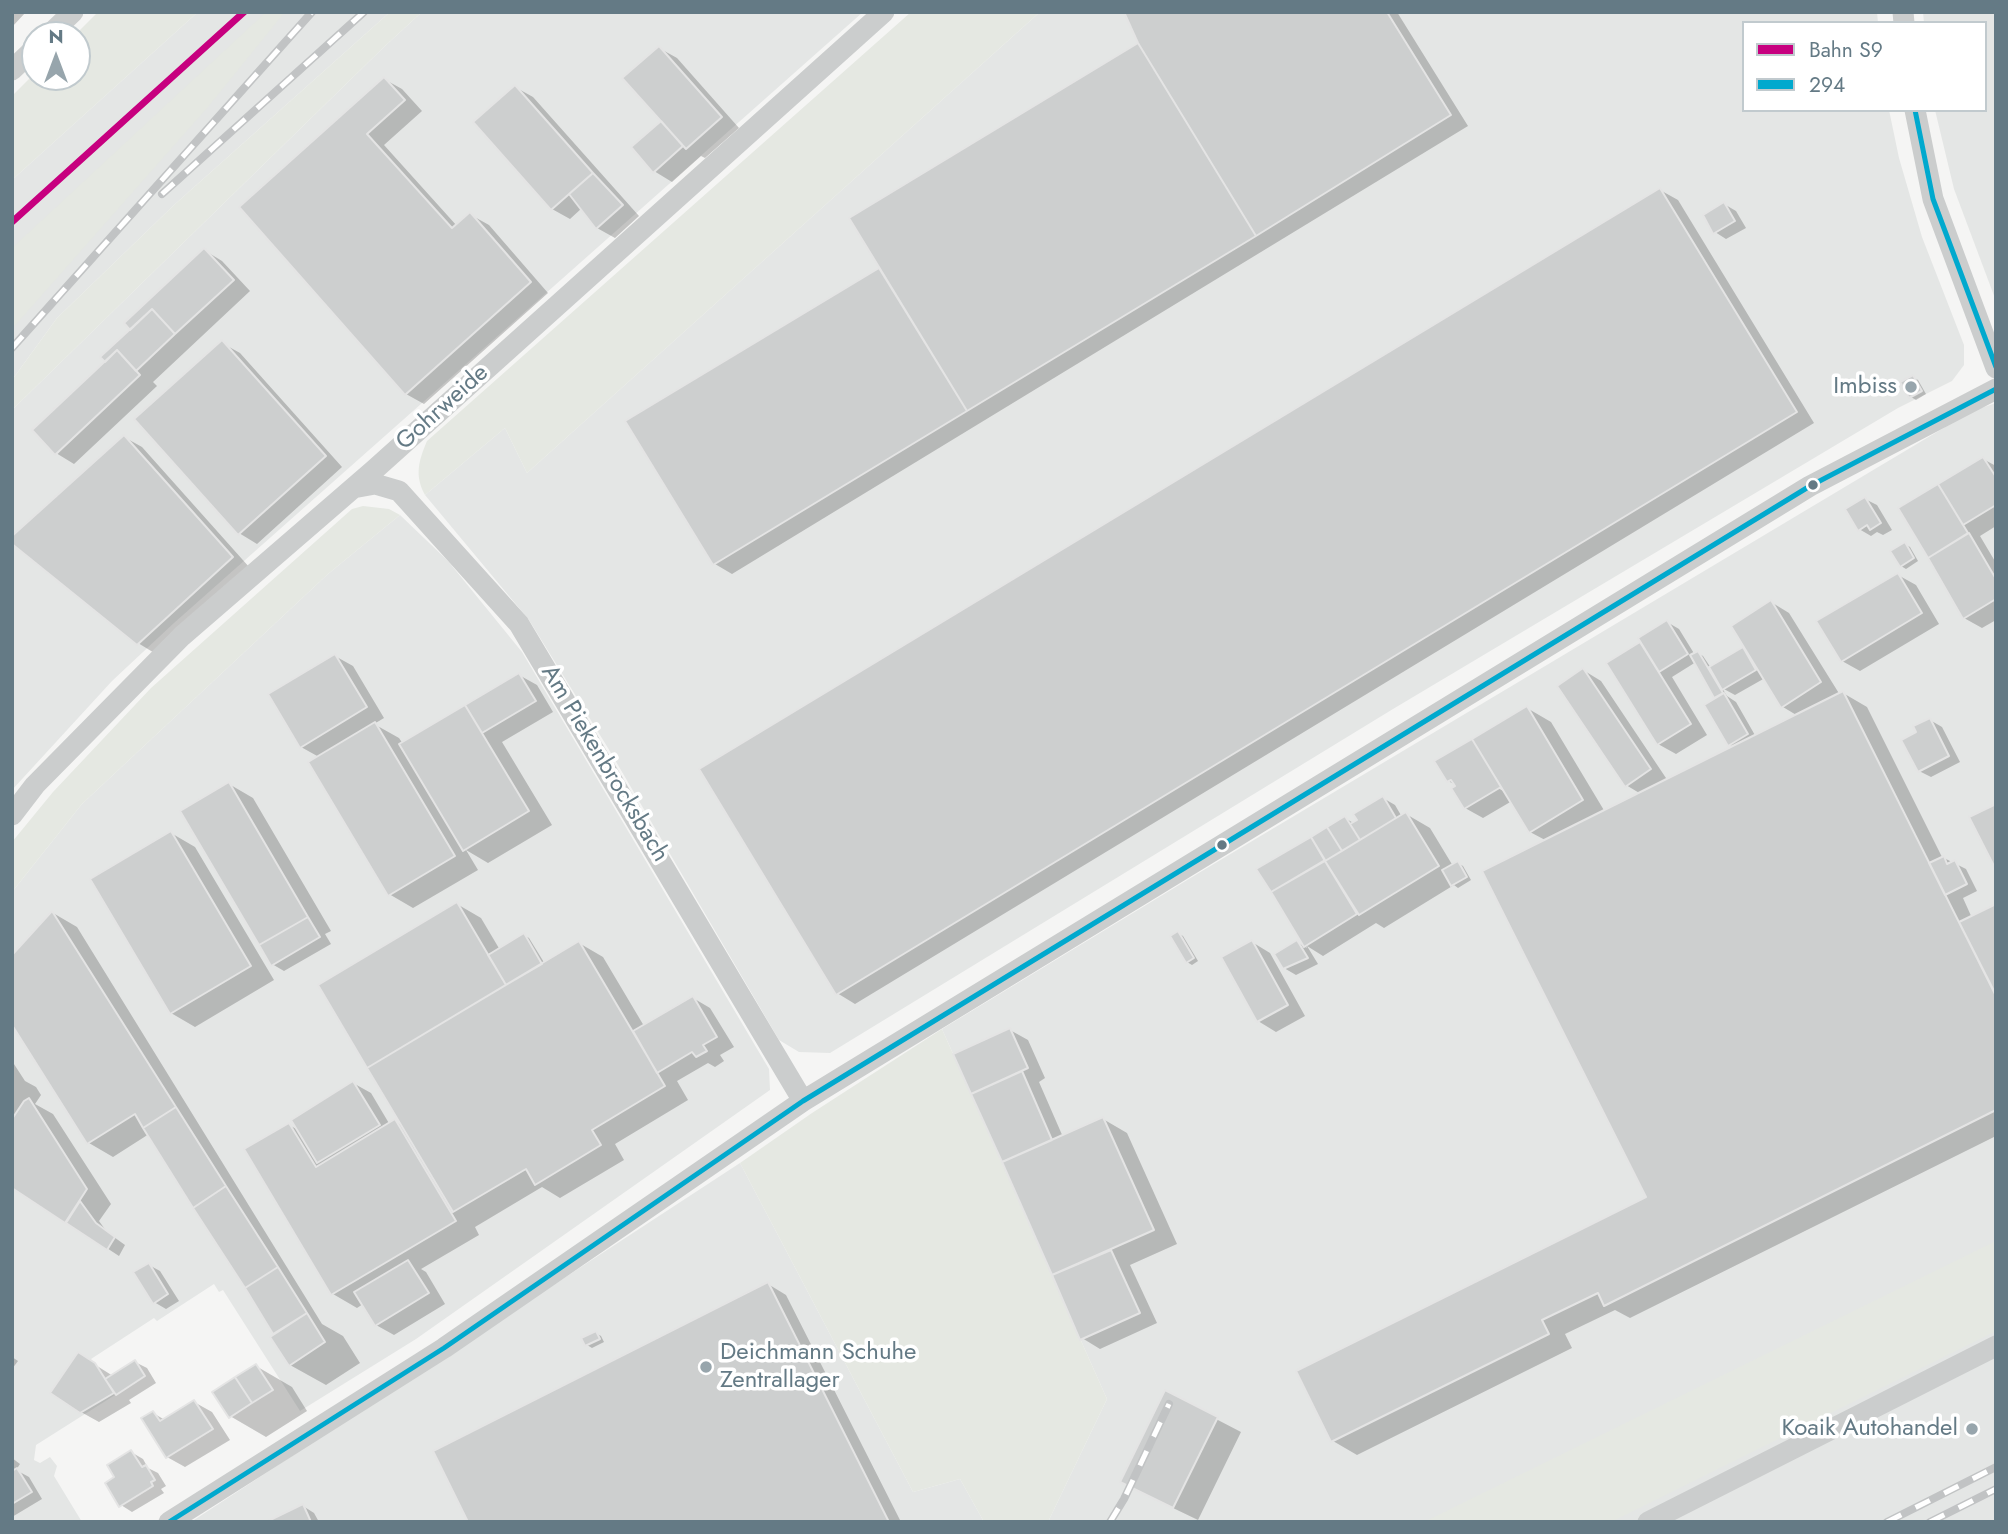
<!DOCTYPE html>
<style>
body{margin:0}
#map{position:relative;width:2008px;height:1534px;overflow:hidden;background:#f5f5f4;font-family:Jost,sans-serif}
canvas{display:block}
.frame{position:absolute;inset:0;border:14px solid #647a85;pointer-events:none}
.legend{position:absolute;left:1742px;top:21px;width:245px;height:91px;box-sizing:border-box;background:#fff;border:2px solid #c1cace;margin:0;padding:9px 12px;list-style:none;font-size:21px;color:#647a85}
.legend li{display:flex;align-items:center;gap:14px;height:35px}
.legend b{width:35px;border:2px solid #c1cace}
.north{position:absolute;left:21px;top:21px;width:70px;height:70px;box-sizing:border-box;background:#fff;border:2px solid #c1cace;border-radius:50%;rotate:0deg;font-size:19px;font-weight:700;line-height:28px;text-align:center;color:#647a85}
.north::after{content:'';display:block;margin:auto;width:24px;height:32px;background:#97a5ac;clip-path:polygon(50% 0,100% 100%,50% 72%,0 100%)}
</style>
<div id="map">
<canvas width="2008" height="1534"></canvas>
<div class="frame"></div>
<ul class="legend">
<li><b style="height:9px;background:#c7007f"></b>Bahn S9</li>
<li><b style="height:9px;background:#00a9ce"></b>294</li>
</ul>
<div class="north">N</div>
</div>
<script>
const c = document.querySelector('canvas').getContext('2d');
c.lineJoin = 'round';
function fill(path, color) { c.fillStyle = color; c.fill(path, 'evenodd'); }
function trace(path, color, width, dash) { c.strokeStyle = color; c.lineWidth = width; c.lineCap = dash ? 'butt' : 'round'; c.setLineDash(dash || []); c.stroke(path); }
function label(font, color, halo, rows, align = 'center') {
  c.font = font + ' Jost,sans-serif'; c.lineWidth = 7; c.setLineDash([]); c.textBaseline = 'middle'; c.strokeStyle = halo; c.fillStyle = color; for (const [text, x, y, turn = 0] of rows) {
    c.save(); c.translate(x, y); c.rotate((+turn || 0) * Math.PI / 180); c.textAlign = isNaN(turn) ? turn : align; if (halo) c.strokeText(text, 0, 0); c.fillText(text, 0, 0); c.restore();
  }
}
const built = new Path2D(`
 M 198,12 L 390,12 L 174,205 L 57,318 L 12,380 L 12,180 Z
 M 422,12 L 863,12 L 174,623 L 112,681 L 12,790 L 12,410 L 385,46 Z
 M 1040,12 L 1877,12 L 1878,23 L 1744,23 L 1744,110 L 1889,110 L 1899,158 L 1922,237 L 1964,345 L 1964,365 L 1952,381 L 1898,408 L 1393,709 L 830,1053 L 799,1052 L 779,1040 L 608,748 L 529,620 L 425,495 L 505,428 L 527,473 Z
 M 1923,12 L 1996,12 L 1996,301 L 1954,189 L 1935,110 L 1985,110 L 1985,23 L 1924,23 Z
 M 1996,403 L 1996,1522 L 1048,1522 L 1107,1399 L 942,1029 L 1202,871 L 1972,411 Z
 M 400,515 L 448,561 L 522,652 L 769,1069 L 770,1090 L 416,1339 L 300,1411 L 223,1290 L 219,1292 L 214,1284 L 157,1321 L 154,1318 L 91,1359 L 115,1395 L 36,1445 L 34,1460 L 40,1463 L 50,1457 L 57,1466 L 54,1476 L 82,1522 L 12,1522 L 12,892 L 82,804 L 328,574 Z
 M 740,1163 L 913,1492 L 960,1479 L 984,1522 L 191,1522 Z`);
const green = new Path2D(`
 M 98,12 L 198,12 L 12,180 L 12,96 L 35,73 L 35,77 L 77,77 L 77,35 L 75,35 Z
 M 266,12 L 285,12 L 208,107 L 12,329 L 12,248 Z
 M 390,12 L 422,12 L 385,46 L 12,410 L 12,380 L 57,318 L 174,205 Z
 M 911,12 L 1040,12 L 527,473 L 505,428 L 425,495 C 414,475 419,460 427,441 Z
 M 363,506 L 389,509 L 400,515 L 328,574 L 82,804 L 12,892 L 12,842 L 53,792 L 151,688 L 352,509 Z
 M 942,1029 L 1107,1399 L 1048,1522 L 984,1522 L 960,1479 L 913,1492 L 740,1163 L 812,1113 Z
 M 1996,1241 L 1996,1331 L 1611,1522 L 1424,1522 Z`);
const shadow = new Path2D(`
 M 12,12 L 26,12 L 12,27 Z
 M 1126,12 L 1397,12 L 1468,126 L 732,574 L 715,564 L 628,422 L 882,268 L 1140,44 Z
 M 659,48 L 677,58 L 739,128 L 705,158 L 701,156 L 672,182 L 654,171 L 663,121 Z
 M 384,79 L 402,89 L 422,111 L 384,145 L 457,226 L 471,215 L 489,225 L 548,293 L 424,404 L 406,394 L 242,207 Z
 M 515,87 L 533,97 L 639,216 L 615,238 L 597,228 L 582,208 L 570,219 L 552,209 Z
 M 1660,190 L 1678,200 L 1814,423 L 855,1004 L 837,993 Z
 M 1724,204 L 1736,211 L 1746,228 L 1726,239 L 1715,232 Z
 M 204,250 L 222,261 L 250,291 L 153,382 L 157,386 L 74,464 L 56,453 L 107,362 L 132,330 Z
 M 222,343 L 240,353 L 342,467 L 257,544 L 239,533 Z
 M 1913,377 L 1918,380 L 1926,394 L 1916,400 L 1911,397 Z
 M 124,437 L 142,447 L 250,568 L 156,654 L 138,643 Z
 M 1983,459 L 1996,466 L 1996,526 L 1980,536 L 1996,563 L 1996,620 L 1982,628 L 1964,618 L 1900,509 Z
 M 1865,499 L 1877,505 L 1892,530 L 1883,535 L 1877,532 L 1871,536 L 1859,529 Z
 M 1905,544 L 1910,547 L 1918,561 L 1906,569 L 1901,566 Z
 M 1898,575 L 1916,585 L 1939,624 L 1860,671 L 1842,661 Z
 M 1771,602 L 1789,613 L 1840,695 L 1843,693 L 1867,707 L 1942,857 L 1966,869 L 1977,891 L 1963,898 L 1972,918 L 1996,906 L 1996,1136 L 1630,1318 L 1615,1310 L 1565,1334 L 1572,1348 L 1357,1455 L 1333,1441 L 1298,1372 L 1648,1198 L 1547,841 L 1530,832 L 1512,801 L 1483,818 L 1465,808 L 1458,786 L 1448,781 L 1472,741 L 1478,745 L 1527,708 L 1551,722 L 1605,812 L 1641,794 L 1626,785 L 1583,670 L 1601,681 L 1668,781 L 1735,747 L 1730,745 L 1718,698 L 1696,662 L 1672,677 L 1707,735 L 1676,754 L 1658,744 L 1640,644 L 1645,647 L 1667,622 L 1679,629 L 1695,655 L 1698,653 L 1703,656 L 1711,668 L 1743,649 L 1750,654 ZM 1765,678 L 1783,707 L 1798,716 L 1756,737 L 1736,702 L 1727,696 L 1722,688 L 1735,695 ZM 1494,781 L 1503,786 L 1503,791 L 1492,784 Z
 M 335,656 L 353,666 L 384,718 L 374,724 L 399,738 L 403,744 L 519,675 L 537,685 L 553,712 L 502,742 L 552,825 L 488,863 L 466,850 L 478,870 L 413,908 L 389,894 L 319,757 L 301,747 Z
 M 1930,720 L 1942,727 L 1960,762 L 1931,777 L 1919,771 L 1919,733 Z
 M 229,784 L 253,798 L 331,931 L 325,934 L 331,944 L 284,971 L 272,964 Z
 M 1383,798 L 1395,805 L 1402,817 L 1406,814 L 1430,828 L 1453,866 L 1458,863 L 1463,866 L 1471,880 L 1458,888 L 1454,885 L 1384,928 L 1376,923 L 1323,956 L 1307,946 L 1318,964 L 1296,975 L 1284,968 L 1297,942 L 1307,948 L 1259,869 L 1345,818 L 1355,824 Z
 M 171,833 L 195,847 L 274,980 L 195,1027 L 171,1013 Z
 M 457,904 L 481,918 L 500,950 L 524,935 L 529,938 L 545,964 L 579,943 L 603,957 L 644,1026 L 693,998 L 710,1008 L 734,1047 L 720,1055 L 724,1061 L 715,1067 L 708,1063 L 677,1081 L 688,1100 L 615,1144 L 624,1160 L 560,1198 L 542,1187 L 475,1227 L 479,1235 L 421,1269 L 426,1272 L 445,1304 L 394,1335 L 376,1325 L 363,1304 L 357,1308 L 333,1294 L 289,1125 L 300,1131 L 353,1083 L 371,1093 L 390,1125 L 395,1122 L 404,1126 Z
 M 53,913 L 77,927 L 322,1324 L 343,1336 L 360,1363 L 326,1385 L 290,1365 L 277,1334 L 149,1134 L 113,1157 L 89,1143 Z
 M 1178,933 L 1183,936 L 1198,961 L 1192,965 L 1187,962 Z
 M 1252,942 L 1270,953 L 1305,1016 L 1276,1032 L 1258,1021 Z
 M 1010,1030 L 1028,1040 L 1045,1078 L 1039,1082 L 1063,1137 L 1103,1119 L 1127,1133 L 1177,1244 L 1130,1265 L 1157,1323 L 1100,1349 L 1082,1338 L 956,1054 Z
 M 12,1061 L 25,1081 L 36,1087 L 41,1095 L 35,1104 L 53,1114 L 111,1204 L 99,1221 L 107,1232 L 125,1245 L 119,1256 L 12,1186 Z
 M 149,1265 L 160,1271 L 179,1301 L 166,1309 L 154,1302 Z
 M 768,1284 L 786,1295 L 901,1522 L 470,1522 Z
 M 596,1333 L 601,1336 L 604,1342 L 592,1348 L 587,1345 Z
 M 78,1354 L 113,1376 L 135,1362 L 147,1368 L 156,1383 L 129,1400 L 131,1403 L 99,1422 L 81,1412 Z
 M 12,1357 L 18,1361 L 12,1369 Z
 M 256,1366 L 292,1387 L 307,1411 L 266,1437 L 230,1416 Z
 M 1166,1393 L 1241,1432 L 1198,1520 L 1146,1495 Z
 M 194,1402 L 212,1412 L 230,1440 L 185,1467 L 167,1457 L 143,1418 L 153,1413 L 165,1420 Z
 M 131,1452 L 143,1459 L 148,1468 L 158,1473 L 166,1486 L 161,1489 L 164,1493 L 132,1512 L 121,1505 Z
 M 12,1458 L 20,1464 L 16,1470 L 29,1477 L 42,1499 L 12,1517 Z
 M 303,1506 L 314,1513 L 319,1522 L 270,1522 Z`);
const building = new Path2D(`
 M 1124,12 L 1387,12 L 1451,115 L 1256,236 L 1138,43 Z
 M 1138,43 L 1256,236 L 967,411 L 849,218 Z
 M 659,46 L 722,117 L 686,149 L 622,78 Z
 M 384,77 L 405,100 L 367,134 L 452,228 L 470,212 L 531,282 L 405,395 L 239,207 Z
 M 515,85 L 593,173 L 551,210 L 473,122 Z
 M 661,121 L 683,146 L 653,173 L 631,147 Z
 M 593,173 L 623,205 L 596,229 L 569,194 Z
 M 1660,188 L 1797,412 L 836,995 L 699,769 Z
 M 1724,202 L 1735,221 L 1713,234 L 1703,215 Z
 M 204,248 L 234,280 L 175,334 L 152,309 L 130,330 L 124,323 Z
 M 879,268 L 967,411 L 713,565 L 625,421 Z
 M 152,309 L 175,334 L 136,371 L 117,350 L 105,362 L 100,357 Z
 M 222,340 L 326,456 L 238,535 L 134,419 Z
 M 117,350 L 140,375 L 55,455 L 32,430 Z
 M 1913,375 L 1922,391 L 1909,398 L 1900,382 Z
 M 124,435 L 233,557 L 137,645 L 12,544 L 12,536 Z
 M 1983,457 L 1996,477 L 1996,505 L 1963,525 L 1938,484 Z
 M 1938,484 L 1968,533 L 1928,558 L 1898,508 Z
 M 1865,497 L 1881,523 L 1870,530 L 1867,525 L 1858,531 L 1845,509 Z
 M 1969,533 L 1996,579 L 1996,599 L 1963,619 L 1928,558 Z
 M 1905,542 L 1914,558 L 1900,567 L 1890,551 Z
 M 1898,573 L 1922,613 L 1841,662 L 1816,621 Z
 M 1771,600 L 1821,682 L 1781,708 L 1731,626 Z
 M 1667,620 L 1688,654 L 1659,672 L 1638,638 Z
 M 1640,642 L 1691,724 L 1657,745 L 1606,663 Z
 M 1743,647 L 1756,670 L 1722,690 L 1709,667 Z
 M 1698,651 L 1723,693 L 1714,698 L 1690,655 Z
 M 335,654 L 367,707 L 300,748 L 268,694 Z
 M 1583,668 L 1651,769 L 1625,787 L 1557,686 Z
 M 519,673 L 536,701 L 482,733 L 465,705 Z
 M 1843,691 L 1996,996 L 1996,1110 L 1604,1306 L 1598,1293 L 1542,1320 L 1549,1334 L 1331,1442 L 1296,1371 L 1646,1197 L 1482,871 Z
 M 1724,693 L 1748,734 L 1728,746 L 1704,705 Z
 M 465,705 L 529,811 L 463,851 L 399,744 Z
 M 1527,706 L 1583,800 L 1529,833 L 1472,739 Z
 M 1930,718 L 1949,756 L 1918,772 L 1901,740 L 1916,732 L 1913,726 Z
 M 375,722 L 455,856 L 388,896 L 308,762 Z
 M 1472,739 L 1501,787 L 1464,809 L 1451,788 L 1455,786 L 1451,780 L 1447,782 L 1434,761 Z
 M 229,782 L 308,917 L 259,945 L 180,811 Z
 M 1383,796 L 1396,818 L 1360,840 L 1350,824 L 1357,820 L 1353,814 Z
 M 1996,804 L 1996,870 L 1969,817 Z
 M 1406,812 L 1439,866 L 1359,915 L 1325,861 Z
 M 1345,816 L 1360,840 L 1342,851 L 1327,827 Z
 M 1327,827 L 1342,851 L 1325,861 L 1311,837 Z
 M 171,831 L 251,966 L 170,1014 L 90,879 Z
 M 1311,837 L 1325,860 L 1271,892 L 1256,869 Z
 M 1944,856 L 1947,864 L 1955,860 L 1967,884 L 1945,895 L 1929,863 Z
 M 1325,861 L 1357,914 L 1304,947 L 1271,892 Z
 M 1458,861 L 1467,877 L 1451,886 L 1442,870 Z
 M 457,902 L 506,985 L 367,1068 L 318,985 Z
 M 1996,904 L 1996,995 L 1959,922 Z
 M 52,911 L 176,1107 L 143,1128 L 135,1114 L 87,1144 L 12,1025 L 12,955 Z
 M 308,917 L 320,937 L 271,966 L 259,945 Z
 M 1178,931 L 1194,958 L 1186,963 L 1170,936 Z
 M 524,933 L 542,964 L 506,985 L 488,955 Z
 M 1252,940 L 1288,1005 L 1257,1022 L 1221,957 Z
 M 1297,940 L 1308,958 L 1283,969 L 1274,954 Z
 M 579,941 L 665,1086 L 592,1130 L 601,1145 L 535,1185 L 526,1169 L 453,1212 L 367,1068 Z
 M 693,996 L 717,1037 L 703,1045 L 707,1051 L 696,1057 L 692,1052 L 657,1073 L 633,1031 Z
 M 1010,1028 L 1028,1068 L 971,1094 L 953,1054 Z
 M 1022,1071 L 1052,1140 L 1002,1162 L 971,1094 Z
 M 353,1081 L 380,1125 L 317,1163 L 291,1120 Z
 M 29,1098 L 87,1189 L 65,1223 L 12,1188 L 12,1119 L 24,1101 Z
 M 176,1107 L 226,1186 L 193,1208 L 143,1128 Z
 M 1103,1117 L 1154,1230 L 1052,1275 L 1002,1162 Z
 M 395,1119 L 456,1221 L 331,1295 L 244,1149 L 289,1123 L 316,1167 Z
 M 226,1186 L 278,1267 L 245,1288 L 193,1208 Z
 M 80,1201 L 96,1223 L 115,1237 L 107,1250 L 66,1223 Z
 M 1111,1250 L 1140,1313 L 1080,1340 L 1052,1275 Z
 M 408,1260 L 429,1293 L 375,1326 L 354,1292 Z
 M 149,1263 L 168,1294 L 153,1304 L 133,1272 Z
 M 278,1267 L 307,1313 L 273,1334 L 245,1288 Z
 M 768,1282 L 889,1522 L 468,1522 L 433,1451 Z
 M 307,1313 L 325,1342 L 289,1366 L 270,1337 Z
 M 596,1331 L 600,1339 L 585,1346 L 581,1338 Z
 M 78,1352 L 95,1363 L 114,1393 L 80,1413 L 50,1393 Z
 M 135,1360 L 145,1376 L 116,1395 L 105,1379 Z
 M 256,1364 L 273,1390 L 252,1403 L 235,1377 Z
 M 235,1377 L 252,1403 L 229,1418 L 212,1392 Z
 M 1165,1390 L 1218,1417 L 1173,1508 L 1120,1482 Z
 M 194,1400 L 213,1429 L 166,1458 L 141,1418 L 153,1411 L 160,1421 Z
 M 131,1450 L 142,1467 L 146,1465 L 155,1480 L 151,1482 L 153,1486 L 119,1507 L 105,1483 L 114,1477 L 107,1465 Z
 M 17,1468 L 32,1492 L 12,1504 L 12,1471 Z
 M 303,1504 L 311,1522 L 266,1522 Z`);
const minor = new Path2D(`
 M 1903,12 L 1904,23
 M 49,35 L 73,12
 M 12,70 L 35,48
 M 1915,110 L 1933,199 L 1996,368
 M 353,488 L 375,484 L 399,491 L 519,624 L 803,1101
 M 12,815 L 35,785 L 182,636 L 374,470 L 884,12
 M 169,1522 L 444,1348 L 803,1101 L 1810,486 L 1996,389
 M 1648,1522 L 1996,1346`);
const rail = new Path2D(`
 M 162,194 L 364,12
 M 12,348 L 312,12
 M 1110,1522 L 1124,1499 L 1169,1404
 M 1887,1522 L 1996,1467
 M 1930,1522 L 1996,1489`);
const bus1 = new Path2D(`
 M 1915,110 L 1933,199 L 1996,367
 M 169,1522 L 444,1348 L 803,1101 L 1810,486 L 1996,389`);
const rail1 = new Path2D(`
 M 12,222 L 244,12`);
const markers = [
 [1911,387,7,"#97a5ac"],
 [1813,485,6,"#647a85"],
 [1222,845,6,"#647a85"],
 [706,1367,7,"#97a5ac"],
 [1972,1429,7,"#97a5ac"]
];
const poiNames = [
 ["Imbiss",1897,387],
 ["Deichmann Schuhe",720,1353,"left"],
 ["Zentrallager",720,1381,"left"],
 ["Koaik Autohandel",1958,1429]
];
const streetNames = [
 ["Gohrweide",443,408,-42],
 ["Am Piekenbrocksbach",604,764,59]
];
fill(built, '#e4e6e5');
fill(green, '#e5e8e2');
fill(shadow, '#0003');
fill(building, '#cdcfcf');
trace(building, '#e4e4e4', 2);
trace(minor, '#cbcdcd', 21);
trace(rail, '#c1c3c4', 8);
trace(rail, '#fff', 5, [16]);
trace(bus1, '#00a9ce', 5);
trace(rail1, '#c7007f', 7);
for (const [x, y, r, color] of markers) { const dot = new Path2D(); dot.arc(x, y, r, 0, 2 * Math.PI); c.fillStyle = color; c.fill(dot); trace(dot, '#fff', 2.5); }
label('24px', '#647a85', '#fff', poiNames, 'right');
label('24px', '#647a85', '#fff', streetNames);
</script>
